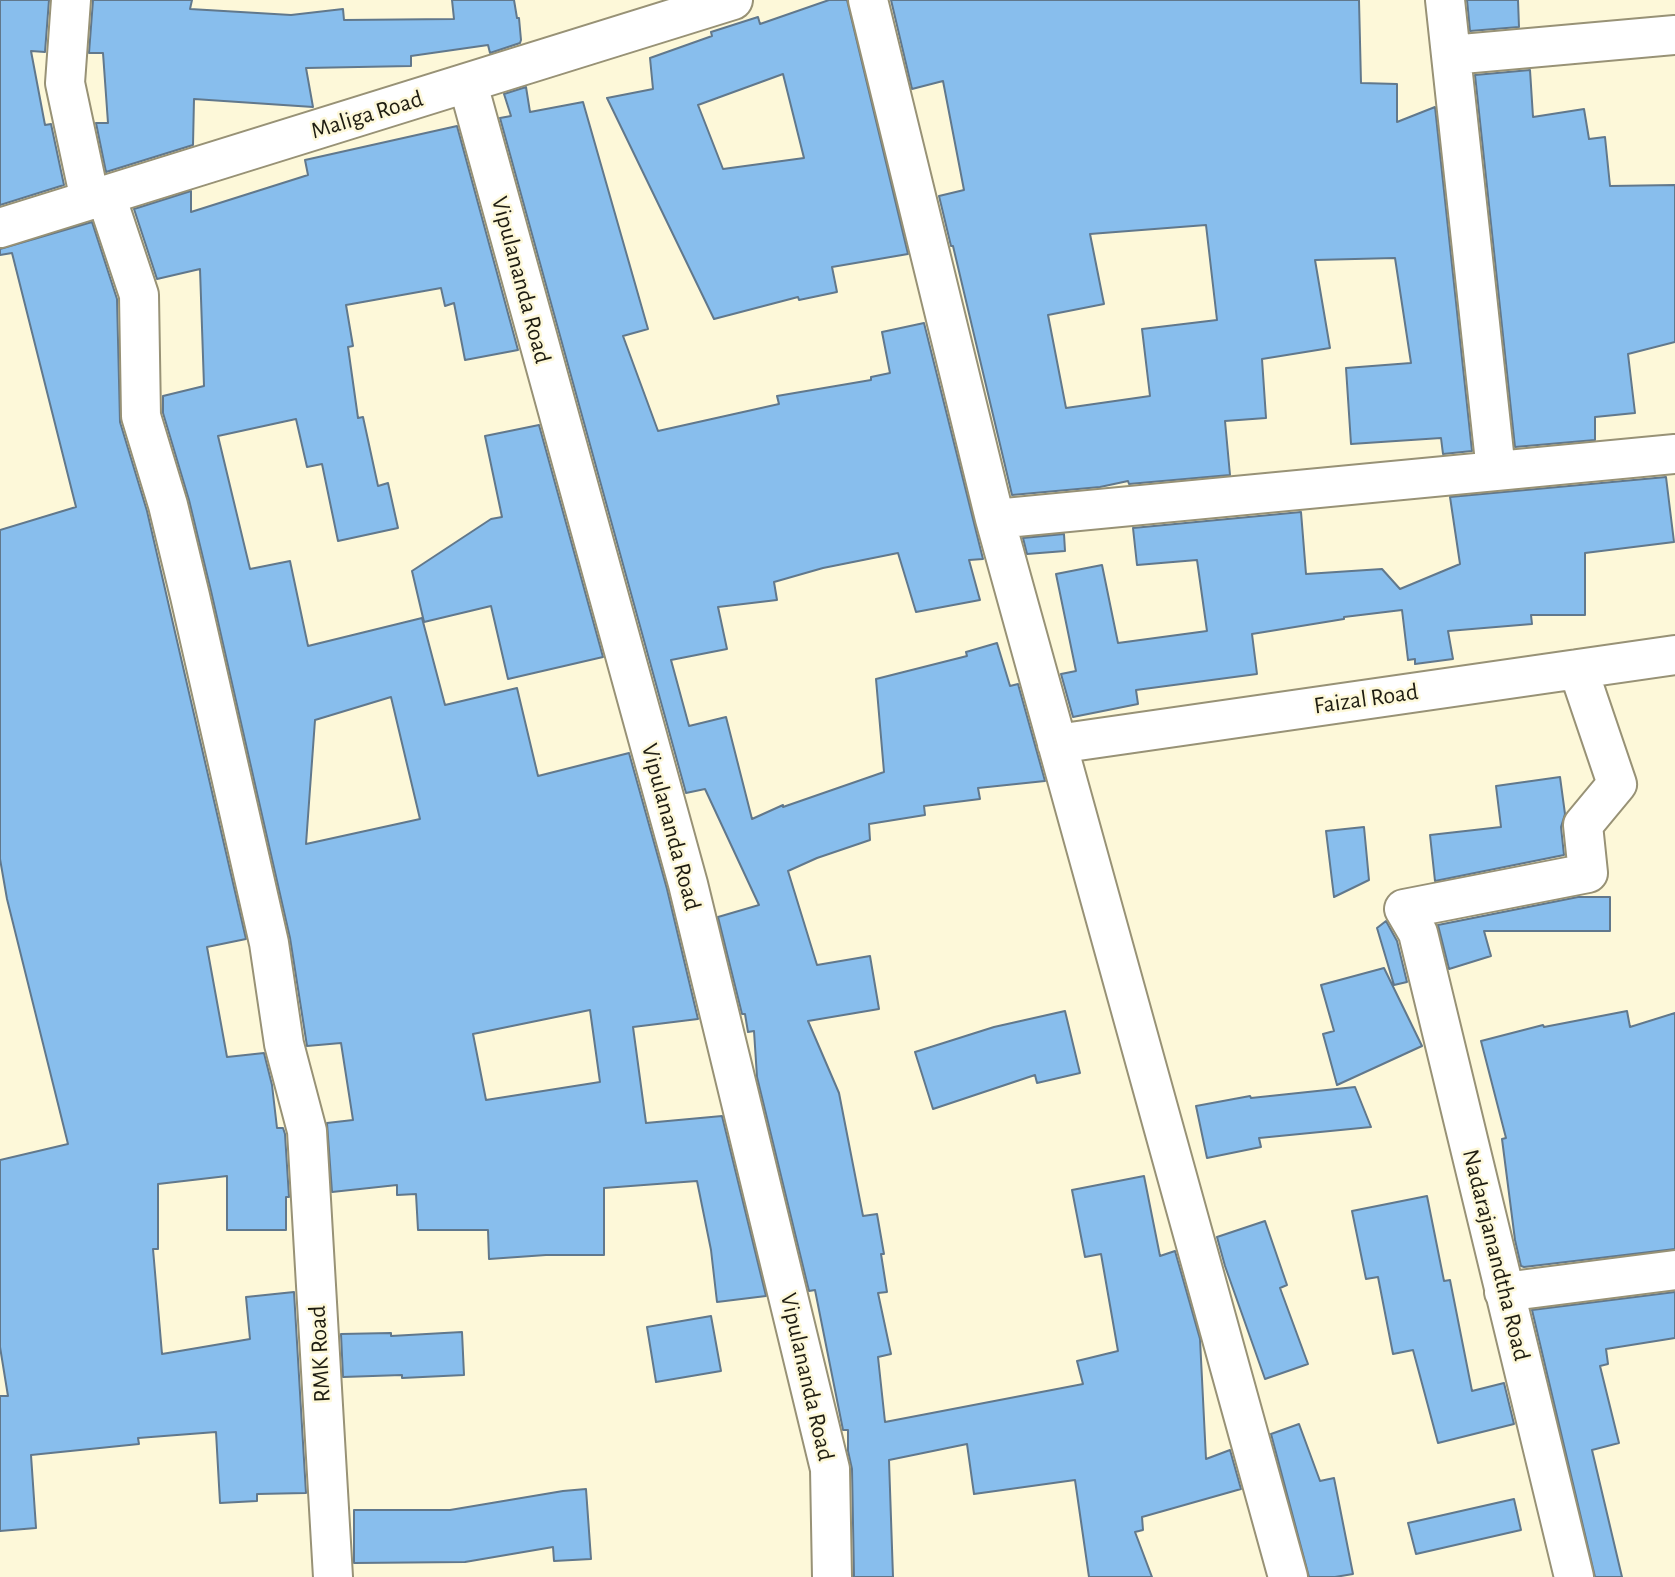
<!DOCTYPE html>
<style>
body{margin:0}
canvas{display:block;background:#fdf8d9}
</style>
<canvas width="1675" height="1577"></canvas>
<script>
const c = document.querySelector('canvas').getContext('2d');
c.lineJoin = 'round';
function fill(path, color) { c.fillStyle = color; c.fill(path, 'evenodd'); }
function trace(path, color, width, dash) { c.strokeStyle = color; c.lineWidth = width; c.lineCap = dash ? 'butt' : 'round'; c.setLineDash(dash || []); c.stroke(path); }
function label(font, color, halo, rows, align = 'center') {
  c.font = font + ' "Alegreya Sans",sans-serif'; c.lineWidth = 5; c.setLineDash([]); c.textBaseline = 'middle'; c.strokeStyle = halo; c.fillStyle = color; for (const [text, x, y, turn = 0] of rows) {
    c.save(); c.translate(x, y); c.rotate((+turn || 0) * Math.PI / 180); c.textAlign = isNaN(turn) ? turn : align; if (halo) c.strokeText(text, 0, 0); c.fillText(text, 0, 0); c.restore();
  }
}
const building = new Path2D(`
 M 0,0 L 49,0 L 45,52 L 31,51 L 45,125 L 51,124 L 64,185 L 0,205 Z
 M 93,0 L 192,0 L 190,9 L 291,15 L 343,9 L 344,20 L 454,19 L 452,0 L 514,0 L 517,18 L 519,18 L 521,40 L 520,43 L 490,53 L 488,45 L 411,56 L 411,66 L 306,68 L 313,107 L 194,99 L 193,145 L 106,172 L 96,123 L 108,123 L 103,53 L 89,53 Z
 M 829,0 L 847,0 L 908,254 L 832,267 L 837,292 L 799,300 L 798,297 L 714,319 L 607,98 L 653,89 L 650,58 L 712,36 L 711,32 L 758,17 L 760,24 ZM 783,74 L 804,158 L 723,169 L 698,105 Z
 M 891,0 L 1359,0 L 1361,83 L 1397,84 L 1397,122 L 1435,107 L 1472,451 L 1443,454 L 1441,438 L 1351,444 L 1346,368 L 1411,363 L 1395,258 L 1315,260 L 1330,348 L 1262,359 L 1266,418 L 1225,421 L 1230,475 L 1129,484 L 1128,481 L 1100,487 L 1012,495 L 953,246 L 951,246 L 939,196 L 964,190 L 943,81 L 912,89 ZM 1206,225 L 1217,320 L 1142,329 L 1150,396 L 1066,408 L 1048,315 L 1104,304 L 1090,234 Z
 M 1467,0 L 1518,0 L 1519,27 L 1470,31 Z
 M 1530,70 L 1533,117 L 1584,109 L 1589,139 L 1605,137 L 1610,186 L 1675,185 L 1675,342 L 1628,354 L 1635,413 L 1595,417 L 1595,440 L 1515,447 L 1475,75 Z
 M 526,87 L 530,112 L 583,102 L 648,329 L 623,336 L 658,431 L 779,404 L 777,396 L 871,380 L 871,377 L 890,373 L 882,332 L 924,323 L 983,559 L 969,560 L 980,600 L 916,612 L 898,553 L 823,568 L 774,582 L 777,600 L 718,607 L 727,649 L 671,660 L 689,726 L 726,717 L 752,819 L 783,805 L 783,807 L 884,772 L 876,679 L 967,656 L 966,652 L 997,643 L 1010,686 L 1018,684 L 1045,781 L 978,788 L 980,799 L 924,806 L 925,815 L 869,824 L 870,840 L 817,858 L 788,871 L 817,965 L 870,956 L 879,1009 L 808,1021 L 839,1093 L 863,1216 L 877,1214 L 884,1254 L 881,1254 L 887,1292 L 878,1293 L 891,1354 L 878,1357 L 885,1422 L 1083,1384 L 1077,1361 L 1118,1351 L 1101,1254 L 1085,1257 L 1072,1190 L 1144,1176 L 1160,1256 L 1175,1251 L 1200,1339 L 1206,1459 L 1230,1450 L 1241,1489 L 1142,1517 L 1143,1530 L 1135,1532 L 1152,1577 L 1089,1577 L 1075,1480 L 974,1494 L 967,1444 L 889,1460 L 893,1577 L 854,1577 L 852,1469 L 848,1451 L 848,1430 L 843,1430 L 815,1290 L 809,1291 L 757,1077 L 754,1031 L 748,1032 L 745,1014 L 742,1014 L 718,917 L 759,905 L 705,789 L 686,793 L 500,118 L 511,116 L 504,94 Z
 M 457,126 L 518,350 L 465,360 L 454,303 L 445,306 L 441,288 L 346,305 L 353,346 L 348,347 L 358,418 L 363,417 L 378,486 L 388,483 L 398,528 L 338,541 L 322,464 L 307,467 L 296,419 L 218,436 L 250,569 L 290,561 L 308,646 L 422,618 L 445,705 L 517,688 L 538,776 L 629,753 L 667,889 L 698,1019 L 633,1027 L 646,1123 L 722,1116 L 766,1296 L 717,1302 L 711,1250 L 697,1181 L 604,1188 L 604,1255 L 546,1255 L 489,1259 L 488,1230 L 418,1230 L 416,1194 L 397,1195 L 397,1185 L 332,1192 L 327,1123 L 353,1120 L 341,1043 L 307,1046 L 290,938 L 211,591 L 189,500 L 163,413 L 163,396 L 204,386 L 200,269 L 157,279 L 134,209 L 191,191 L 191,212 L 308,175 L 305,160 ZM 391,697 L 420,819 L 306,844 L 315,720 ZM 590,1010 L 600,1082 L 486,1100 L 473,1034 Z
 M 92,222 L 117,299 L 120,422 L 147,511 L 246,939 L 207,947 L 227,1057 L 264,1053 L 272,1085 L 277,1128 L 283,1128 L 285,1134 L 289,1197 L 286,1197 L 286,1230 L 227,1230 L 227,1176 L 158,1184 L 158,1249 L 153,1249 L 162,1354 L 250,1339 L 246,1297 L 294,1292 L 306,1493 L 257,1494 L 257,1501 L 220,1503 L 216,1432 L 138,1438 L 139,1444 L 31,1455 L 36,1528 L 0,1531 L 0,1396 L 8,1396 L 0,1347 L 0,1160 L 68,1144 L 7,899 L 0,859 L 0,530 L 76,507 L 12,253 L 0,255 L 0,249 Z
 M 539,425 L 603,657 L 508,679 L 491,606 L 424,622 L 412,571 L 491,519 L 502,517 L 485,436 Z
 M 1666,477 L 1674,542 L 1585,553 L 1585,615 L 1531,615 L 1532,624 L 1448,631 L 1453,659 L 1415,664 L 1415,659 L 1408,660 L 1402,610 L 1344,617 L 1344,619 L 1252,634 L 1257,674 L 1136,690 L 1138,704 L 1073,717 L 1061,674 L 1076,671 L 1056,574 L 1102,565 L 1118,643 L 1207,631 L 1197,560 L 1137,565 L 1133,528 L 1301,512 L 1306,574 L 1382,569 L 1400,589 L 1460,564 L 1450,497 Z
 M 1064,534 L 1065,551 L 1027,554 L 1023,538 Z
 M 1560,777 L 1565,814 L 1561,827 L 1564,855 L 1435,881 L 1430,835 L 1501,827 L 1496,786 Z
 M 1364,827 L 1369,880 L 1334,897 L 1326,831 Z
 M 1578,897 L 1610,897 L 1610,931 L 1484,931 L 1491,956 L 1449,969 L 1438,925 Z
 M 1386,921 L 1397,941 L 1407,982 L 1394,985 L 1377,928 Z
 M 1384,968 L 1422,1046 L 1337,1085 L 1323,1034 L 1334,1031 L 1321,985 Z
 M 1065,1011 L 1080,1073 L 1037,1083 L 1035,1075 L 933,1109 L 915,1052 L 994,1027 Z
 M 1627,1011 L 1630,1027 L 1675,1013 L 1675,1249 L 1524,1267 L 1521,1266 L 1515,1240 L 1502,1139 L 1506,1138 L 1481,1041 L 1543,1025 L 1544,1027 Z
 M 1355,1087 L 1371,1127 L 1259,1138 L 1261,1147 L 1207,1158 L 1196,1106 L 1250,1096 L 1251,1098 Z
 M 1427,1196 L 1444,1281 L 1450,1280 L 1472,1391 L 1504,1383 L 1514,1424 L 1438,1443 L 1413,1350 L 1393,1354 L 1378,1277 L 1366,1279 L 1352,1211 Z
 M 1265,1221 L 1287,1285 L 1280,1288 L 1308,1364 L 1265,1379 L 1225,1266 L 1217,1237 Z
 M 1675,1292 L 1675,1338 L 1606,1349 L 1608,1364 L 1600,1366 L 1619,1443 L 1592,1450 L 1622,1577 L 1595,1577 L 1532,1310 Z
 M 711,1316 L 721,1371 L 656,1382 L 647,1327 Z
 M 462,1332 L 464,1375 L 402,1378 L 402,1375 L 343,1377 L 341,1334 L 391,1333 L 391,1336 Z
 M 1299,1424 L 1320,1481 L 1334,1478 L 1353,1574 L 1335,1577 L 1309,1577 L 1271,1434 Z
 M 586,1489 L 591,1559 L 554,1561 L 553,1547 L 465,1562 L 354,1563 L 354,1510 L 450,1510 L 563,1491 Z
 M 1514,1499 L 1521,1530 L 1416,1554 L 1408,1523 Z`);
const minor = new Path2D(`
 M 71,0 L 65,83 L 90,200
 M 868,0 L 995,519 L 1288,1577
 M 1445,0 L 1496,471
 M 1451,55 L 1675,35
 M 468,84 L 688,884 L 830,1469 L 832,1577
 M 106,196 L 139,295 L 141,416 L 168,505 L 190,596 L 269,943 L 284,1044 L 307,1131 L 333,1577
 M 0,228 L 733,0
 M 995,519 L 1675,454
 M 1057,744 L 1675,655
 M 1504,1292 L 1675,1270
 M 1574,1577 L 1418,933 L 1404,909 L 1588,873 L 1583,825 L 1617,784 L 1578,669`);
const streetNames = [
 ["Maliga Road",367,115,-17],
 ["Vipulananda Road",521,280,75],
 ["Faizal Road",1366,699,-8],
 ["Vipulananda Road",671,827,75],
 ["Nadarajanandtha Road",1496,1255,76],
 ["RMK Road",320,1354,-93],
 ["Vipulananda Road",807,1377,77]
];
fill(building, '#88beed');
trace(building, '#61788c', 2);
trace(minor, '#989276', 42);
trace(minor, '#fff', 38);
label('24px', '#1e1c11', '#fdf8d9', streetNames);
</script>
